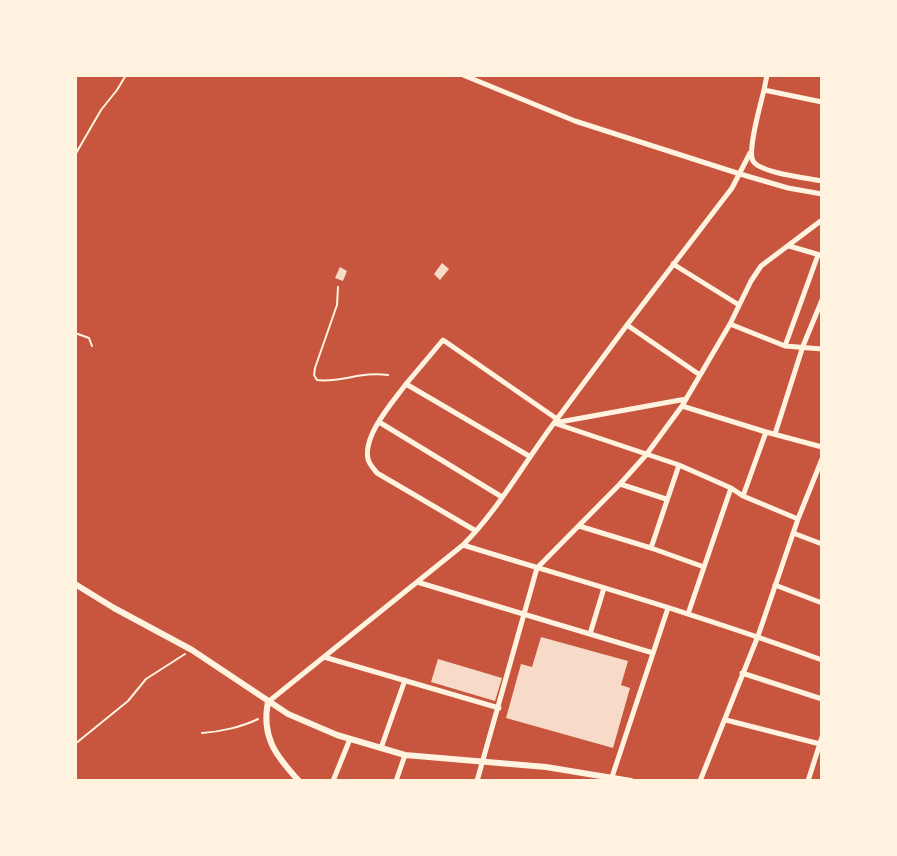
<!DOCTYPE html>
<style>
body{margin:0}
#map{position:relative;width:897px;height:856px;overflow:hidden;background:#c8553d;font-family:"Public Sans",sans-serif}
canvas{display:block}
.frame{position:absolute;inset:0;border:77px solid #fff3e0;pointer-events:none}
</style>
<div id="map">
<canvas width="897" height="856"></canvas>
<div class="frame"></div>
</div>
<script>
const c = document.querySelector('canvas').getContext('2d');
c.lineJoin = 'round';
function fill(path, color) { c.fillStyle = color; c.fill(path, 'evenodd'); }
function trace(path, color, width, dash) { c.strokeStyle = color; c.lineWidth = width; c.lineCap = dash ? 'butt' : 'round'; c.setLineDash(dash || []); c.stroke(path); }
const building = new Path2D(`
 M 442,263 L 449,269 L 440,280 L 434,274 Z
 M 340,267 L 347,271 L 343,281 L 335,278 Z
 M 541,637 L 628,661 L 621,685 L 630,688 L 613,748 L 506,718 L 521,664 L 532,667 Z
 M 438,659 L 502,678 L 495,701 L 431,682 Z`);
const path = new Path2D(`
 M 75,155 L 101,110 L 117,90 L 126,75
 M 338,287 L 337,305 L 315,368 L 314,375 L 317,380 C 341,383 361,371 388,375
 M 75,333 L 89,338 L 92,346
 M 202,733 C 219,732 242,727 258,719
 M 75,744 L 128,701 L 146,679 L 185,654`);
const minor = new Path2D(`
 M 463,75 L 575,121 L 740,174 L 788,188 L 822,194
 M 767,75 L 764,90 L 822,102
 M 764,90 C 761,103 747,151 753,161 C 760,173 807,178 822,181
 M 789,246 L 820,255
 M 673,264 L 739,305
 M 730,324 L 785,346 L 822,349
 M 627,325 L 732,188 L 750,153
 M 785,346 L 818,255
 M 700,375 L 627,325 L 554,423 L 679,465 L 731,488 L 743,496 L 798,519
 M 406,384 L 443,340 L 557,419
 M 682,406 L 766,432 L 822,447
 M 379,422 L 502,497
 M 775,434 L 803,346 L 822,300
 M 679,465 L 651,548 L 704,567
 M 620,484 L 666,499
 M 743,496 L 766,432
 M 579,526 L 651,548
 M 476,531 L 377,473 C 374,469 369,464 368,459 C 363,435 392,403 406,384 L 529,456
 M 793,533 L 822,544
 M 463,545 C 583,582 704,616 822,660
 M 417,582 L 653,653
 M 775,585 L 822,603
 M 688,614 L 731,488
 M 590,634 L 604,588
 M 324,657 L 499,708
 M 742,673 L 822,699
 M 268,702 L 463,545 C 499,509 524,463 554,423 L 686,399
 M 726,720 L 820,744
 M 381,748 L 405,680
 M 612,777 L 668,608
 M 333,781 L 350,739
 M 396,781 L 405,755
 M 477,781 L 537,568 L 620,484 L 646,455 L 682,406 L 730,324 L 751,281 L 761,266 L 822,220
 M 700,781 L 758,636 L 798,519 L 822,459
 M 808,781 L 822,737`);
const tertiary = new Path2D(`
 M 75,584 L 114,608 L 192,650 L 288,714 L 337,735 L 405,755 L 546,767 L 631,781
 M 268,702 C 261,737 276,756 299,781`);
fill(building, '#f7dbc8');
trace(path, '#fff3e0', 2);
trace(minor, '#fff3e0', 5);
trace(tertiary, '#fff3e0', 6);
</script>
